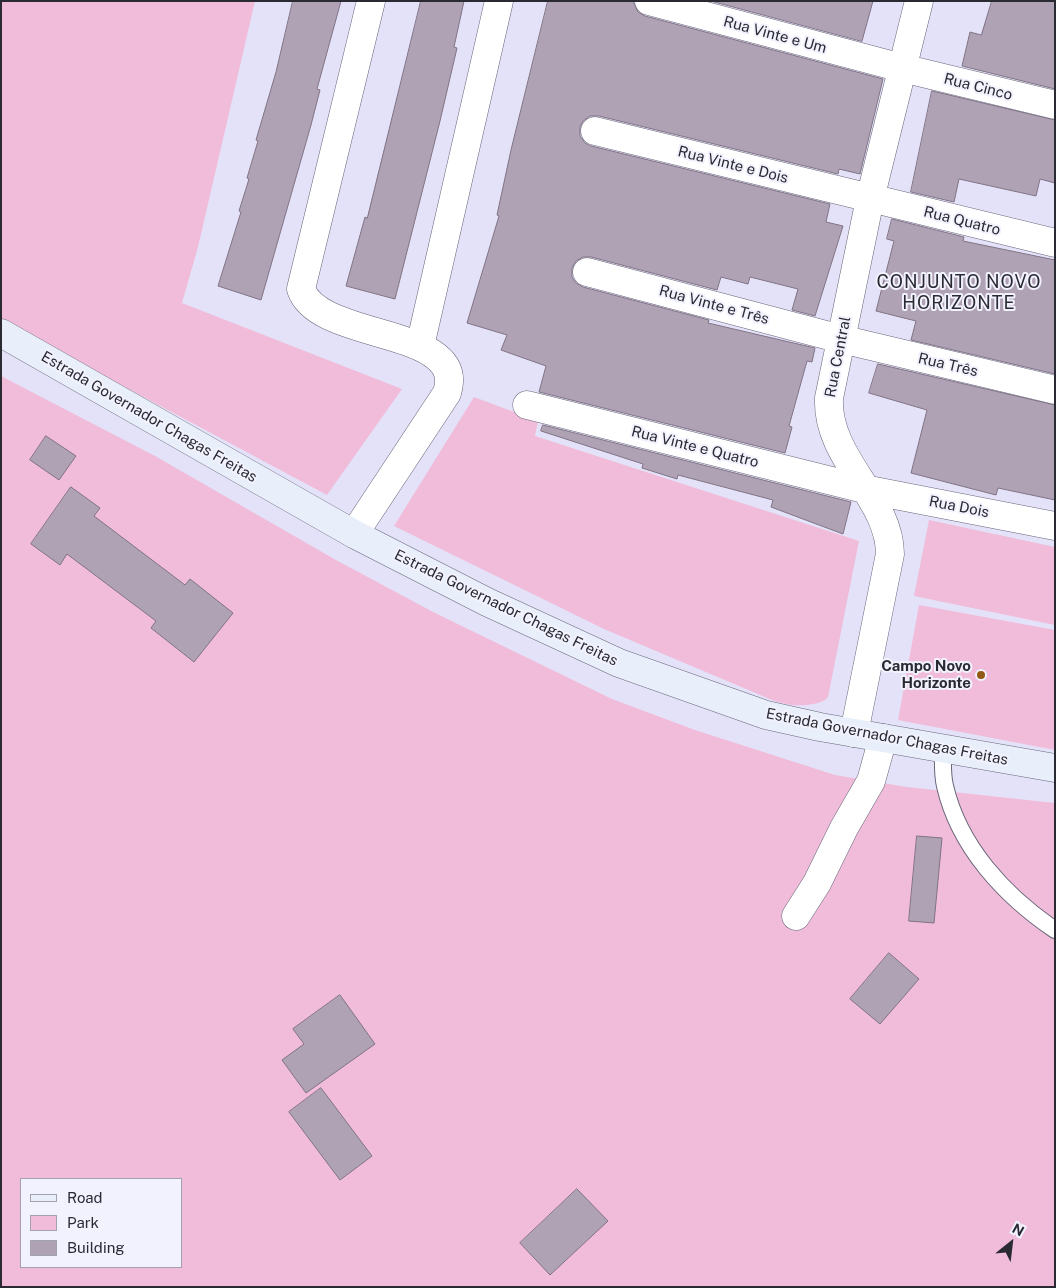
<!DOCTYPE html>
<meta charset="utf-8">
<style>
body{margin:0}
#map{position:relative;width:1056px;height:1288px;overflow:hidden;background:#e4e2f9;font-family:"Public Sans",sans-serif}
canvas{display:block}
.frame{position:absolute;inset:0;border:2px solid #2a2a32;pointer-events:none}
.legend{position:absolute;left:20px;top:1178px;width:162px;height:90px;box-sizing:border-box;background:#f2f1fe;border:1px solid #a2a1ac;margin:0;padding:6px 9px;list-style:none;font-size:15px;color:#2a2a32}
.legend li{display:flex;align-items:center;gap:10px;height:25px}
.legend b{width:25px;border:1px solid #a2a1ac}
.north{position:absolute;left:986px;top:1218px;width:50px;height:50px;-webkit-text-stroke:4px #f2f1fe;paint-order:stroke;rotate:29deg;font-size:14px;font-weight:700;line-height:20px;text-align:center;color:#2a2a32}
.north::after{content:'';display:block;margin:auto;width:18px;height:22px;background:#2a2a32;clip-path:polygon(50% 0,100% 100%,50% 72%,0 100%)}
</style>
<div id="map">
<canvas width="1056" height="1288"></canvas>
<div class="frame"></div>
<ul class="legend">
<li><b style="height:6px;background:#e8effb"></b>Road</li>
<li><b style="height:14px;background:#f0bcd9"></b>Park</li>
<li><b style="height:14px;background:#b0a2b5"></b>Building</li>
</ul>
<div class="north">N</div>
</div>
<script>
const c = document.querySelector('canvas').getContext('2d');
c.lineJoin = 'round';
function fill(path, color) { c.fillStyle = color; c.fill(path, 'evenodd'); }
function trace(path, color, width, dash) { c.strokeStyle = color; c.lineWidth = width; c.lineCap = dash ? 'butt' : 'round'; c.setLineDash(dash || []); c.stroke(path); }
function label(font, color, halo, rows, align = 'center') {
  c.font = font + ' "Public Sans",sans-serif'; c.lineWidth = 4; c.setLineDash([]); c.textBaseline = 'middle'; c.strokeStyle = halo; c.fillStyle = color; for (const [text, x, y, turn = 0] of rows) {
    c.save(); c.translate(x, y); c.rotate((+turn || 0) * Math.PI / 180); c.textAlign = isNaN(turn) ? turn : align; if (halo) c.strokeText(text, 0, 0); c.fillText(text, 0, 0); c.restore();
  }
}
const green = new Path2D(`
 M 1,1 L 255,1 L 198,247 L 182,303 L 402,389 L 327,495 L 1,321 Z
 M 1,376 L 155,456 L 336,560 L 435,613 L 612,699 L 695,730 L 835,775 L 907,787 L 1055,803 L 1055,1287 L 1,1287 ZM 21,1179 L 181,1179 L 181,1267 L 21,1267 Z
 M 474,397 L 538,421 L 535,436 L 859,541 L 828,697 L 825,700 C 810,708 787,706 772,700 L 604,629 L 394,526 Z
 M 929,520 L 1055,547 L 1055,625 L 914,596 Z
 M 919,605 L 1055,630 L 1055,750 L 898,720 Z`);
const building = new Path2D(`
 M 293,1 L 341,1 L 317,89 L 320,90 L 311,125 L 261,300 L 218,286 L 241,212 L 239,211 L 249,179 L 247,178 L 258,141 L 256,140 L 276,72 Z
 M 421,1 L 464,1 L 454,47 L 457,48 L 440,121 L 395,299 L 346,286 L 365,217 L 367,218 Z
 M 548,1 L 633,1 L 638,12 L 645,16 L 883,79 L 860,174 L 839,169 L 838,174 L 599,116 L 590,116 L 583,121 L 580,127 L 580,136 L 585,143 L 591,146 L 830,204 L 826,222 L 843,226 L 815,316 L 792,310 L 798,289 L 750,277 L 748,284 L 721,277 L 717,290 L 591,257 L 583,257 L 576,261 L 572,268 L 572,277 L 576,283 L 583,287 L 709,320 L 708,323 L 815,348 L 812,362 L 807,361 L 789,426 L 792,427 L 785,453 L 539,392 L 546,366 L 501,350 L 507,335 L 467,323 L 499,216 L 497,215 L 511,150 Z
 M 711,1 L 873,1 L 862,41 Z
 M 992,1 L 1055,1 L 1055,89 L 962,66 L 970,32 L 981,35 Z
 M 932,91 L 1055,120 L 1055,183 L 1040,179 L 1036,196 L 959,179 L 954,202 L 911,192 Z
 M 892,219 L 964,237 L 963,241 L 1055,260 L 1055,374 L 911,340 L 916,321 L 876,311 L 894,241 L 887,239 Z
 M 878,364 L 1055,405 L 1055,500 L 998,488 L 996,495 L 911,473 L 927,410 L 869,393 Z
 M 543,425 L 851,502 L 843,534 L 771,507 L 773,500 L 678,475 L 677,479 L 642,468 L 643,464 L 541,431 Z
 M 46,436 L 76,456 L 59,480 L 30,460 Z
 M 71,487 L 100,508 L 94,516 L 185,585 L 190,579 L 233,613 L 194,662 L 151,628 L 156,621 L 67,554 L 60,565 L 31,544 Z
 M 917,836 L 942,838 L 934,923 L 909,921 Z
 M 889,953 L 919,979 L 880,1024 L 850,999 Z
 M 340,995 L 375,1044 L 306,1093 L 282,1060 L 304,1044 L 293,1029 Z
 M 321,1088 L 372,1156 L 340,1180 L 289,1112 Z
 M 577,1189 L 608,1221 L 550,1275 L 520,1243 Z`);
const lane = new Path2D(`
 M 943,748 C 943,760 942,774 945,786 C 959,847 1005,896 1055,930`);
const street = new Path2D(`
 M 649,1 L 902,68 L 1055,105
 M 595,131 L 1055,243
 M 587,272 L 841,339 L 1055,390
 M 420,346 L 499,1
 M 527,405 L 864,489 L 1055,526
 M 354,534 L 447,393 C 468,326 319,342 301,289 L 371,1
 M 854,733 L 890,554 C 890,498 826,458 829,398 L 870,199 L 919,1
 M 796,916 L 817,883 L 844,828 L 871,781 L 883,738`);
const secondary = new Path2D(`
 M 1,333 L 354,534 L 487,602 L 619,663 L 766,715 L 820,727 L 1055,768`);
const markers = [
 [981,675,5,"#925914"]
];
const streetNames = [
 ["Rua Vinte e Um",775,35,15],
 ["Rua Cinco",978,87,14],
 ["Rua Vinte e Dois",733,165,14],
 ["Rua Quatro",962,221,14],
 ["Rua Vinte e Três",714,305,15],
 ["Rua Central",838,357,-79],
 ["Rua Três",948,365,13],
 ["Estrada Governador Chagas Freitas",149,417,30],
 ["Rua Vinte e Quatro",695,447,14],
 ["Rua Dois",959,507,11],
 ["Estrada Governador Chagas Freitas",506,608,26],
 ["Estrada Governador Chagas Freitas",887,737,11]
];
const poiNames = [
 ["Campo Novo",971,666],
 ["Horizonte",971,683]
];
const quarterNames = [
 ["CONJUNTO NOVO",959,282],
 ["HORIZONTE",959,303]
];
fill(green, '#f0bcd9');
fill(building, '#b0a2b5');
trace(building, '#807384', 1);
trace(lane, '#69667a', 18);
trace(street, '#69667a', 29);
trace(secondary, '#69667a', 29);
trace(lane, '#fff', 16);
trace(street, '#fff', 28);
trace(secondary, '#e8effb', 28);
for (const [x, y, r, color] of markers) { const dot = new Path2D(); dot.arc(x, y, r, 0, 2 * Math.PI); c.fillStyle = color; c.fill(dot); trace(dot, '#f2f1fe', 2); }
label('15px', '#2a2a32', '#f2f1fe', streetNames);
label('bold 15px', '#2a2a32', '#f2f1fe', poiNames, 'right');
c.letterSpacing = '1px';
label('18px', '#2a2a32', '#f2f1fe', quarterNames);
c.letterSpacing = '0px';
</script>
